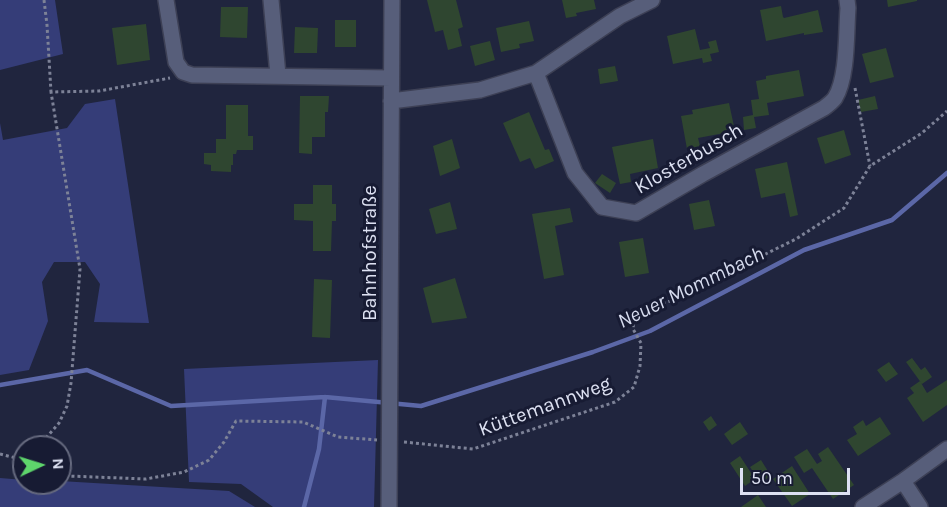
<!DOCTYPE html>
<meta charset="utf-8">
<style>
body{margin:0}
#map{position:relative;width:947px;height:507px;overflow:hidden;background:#20253e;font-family:Karla,sans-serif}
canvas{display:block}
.north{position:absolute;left:12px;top:435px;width:60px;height:60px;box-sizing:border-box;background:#171b33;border:2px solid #666a7f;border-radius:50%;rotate:86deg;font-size:16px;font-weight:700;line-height:24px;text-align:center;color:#dde1f2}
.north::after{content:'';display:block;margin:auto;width:21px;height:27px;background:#5ed56c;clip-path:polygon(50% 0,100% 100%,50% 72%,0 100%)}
.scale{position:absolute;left:740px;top:468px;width:110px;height:27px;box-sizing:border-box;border:3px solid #dde1f2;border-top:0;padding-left:8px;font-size:18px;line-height:21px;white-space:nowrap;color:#dde1f2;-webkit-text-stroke:4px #171b33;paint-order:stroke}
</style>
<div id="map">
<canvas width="947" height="507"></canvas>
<div class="north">N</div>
<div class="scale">50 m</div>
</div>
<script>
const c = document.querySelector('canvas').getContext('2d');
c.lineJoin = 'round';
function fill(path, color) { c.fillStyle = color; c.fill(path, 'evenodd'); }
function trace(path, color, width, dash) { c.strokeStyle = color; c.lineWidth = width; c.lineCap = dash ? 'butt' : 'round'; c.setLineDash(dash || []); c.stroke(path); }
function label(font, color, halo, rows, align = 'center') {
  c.font = font + ' Karla,sans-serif'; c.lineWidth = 6; c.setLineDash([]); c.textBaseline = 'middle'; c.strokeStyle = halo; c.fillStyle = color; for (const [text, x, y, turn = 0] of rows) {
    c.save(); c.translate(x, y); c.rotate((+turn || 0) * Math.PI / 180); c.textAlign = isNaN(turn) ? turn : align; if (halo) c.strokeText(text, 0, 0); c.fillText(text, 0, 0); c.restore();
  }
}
const green = new Path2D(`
 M 0,0 L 55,0 L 63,54 L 0,70 Z
 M 115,99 L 149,323 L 94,322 L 100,284 L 85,262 L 54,262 L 42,282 L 48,321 L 29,370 L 0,375 L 0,123 L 3,140 L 67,128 L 85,104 Z
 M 378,360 L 374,507 L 273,507 L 241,484 L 189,482 L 184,369 Z
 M 0,478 L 24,480 L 24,483 L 60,483 L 60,481 L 229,491 L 255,507 L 0,507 Z`);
const stream = new Path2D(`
 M 0,385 L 87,370 L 171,406 L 325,397 L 421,406 L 593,352 L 650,331 L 804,250 L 892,220 L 947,173
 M 304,507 L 319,449 L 325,397`);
const building = new Path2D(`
 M 427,0 L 456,0 L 463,27 L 458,29 L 462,46 L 448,50 L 443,30 L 435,32 Z
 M 562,0 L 594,0 L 596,9 L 576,13 L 577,16 L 566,18 Z
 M 887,0 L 917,0 L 917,1 L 888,7 Z
 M 781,6 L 783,17 L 784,18 L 818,10 L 823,32 L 804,35 L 804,33 L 766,41 L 760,10 Z
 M 221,7 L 248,7 L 247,38 L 220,37 Z
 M 335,20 L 356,20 L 356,47 L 335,47 Z
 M 529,21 L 534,41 L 519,44 L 520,48 L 501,52 L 496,28 Z
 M 146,24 L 150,60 L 117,65 L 112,28 Z
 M 295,27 L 318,28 L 317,53 L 294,53 Z
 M 695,29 L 700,50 L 710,48 L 708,42 L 716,40 L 719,52 L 710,54 L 712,61 L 703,63 L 702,58 L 673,64 L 667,36 Z
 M 490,41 L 495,60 L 475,66 L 470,46 Z
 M 886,48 L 894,77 L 870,83 L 862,54 Z
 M 615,66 L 618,81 L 600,84 L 598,69 Z
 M 799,70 L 804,96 L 767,103 L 769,115 L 754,117 L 756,128 L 744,130 L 743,117 L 753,115 L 751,100 L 759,99 L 756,81 L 766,79 L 766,76 Z
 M 300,96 L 329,96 L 328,112 L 325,112 L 325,137 L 312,137 L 312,154 L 299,153 Z
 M 875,96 L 878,109 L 861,112 L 858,100 Z
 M 729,103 L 735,131 L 698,138 L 700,146 L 687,149 L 681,116 L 693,114 L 692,110 Z
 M 226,105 L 248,105 L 248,136 L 253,136 L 253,150 L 237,150 L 236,154 L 233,154 L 233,165 L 231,165 L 231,172 L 211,171 L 211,165 L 204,164 L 204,153 L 216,153 L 216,139 L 226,139 Z
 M 529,112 L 545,150 L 549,149 L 554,161 L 535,169 L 530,158 L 520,162 L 503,123 Z
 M 844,130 L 851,155 L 825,164 L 817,138 Z
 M 452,139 L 460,168 L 440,176 L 433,146 Z
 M 653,139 L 658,168 L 630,174 L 631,182 L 620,184 L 612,147 Z
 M 787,162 L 798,215 L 790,217 L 785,193 L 761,198 L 755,169 Z
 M 602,174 L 616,183 L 610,193 L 595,183 Z
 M 313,185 L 332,185 L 332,204 L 336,204 L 336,221 L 332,221 L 331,251 L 313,251 L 313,221 L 294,220 L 294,204 L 313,204 Z
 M 709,200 L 715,226 L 694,230 L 689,204 Z
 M 450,202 L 457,229 L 436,234 L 429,209 Z
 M 570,208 L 573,222 L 555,226 L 564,275 L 544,279 L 532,214 Z
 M 643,238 L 649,273 L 625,277 L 619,242 Z
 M 455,278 L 467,318 L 432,323 L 423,288 Z
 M 314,279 L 332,280 L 330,338 L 312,337 Z
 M 912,358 L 921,370 L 925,367 L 932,377 L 922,384 L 906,362 Z
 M 889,362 L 898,374 L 886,382 L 877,370 Z
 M 947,380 L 947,405 L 923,422 L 907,398 L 914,393 L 910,388 L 920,381 L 927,393 Z
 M 711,416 L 717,425 L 709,431 L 703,422 Z
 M 880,417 L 891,434 L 858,456 L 847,440 L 857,434 L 853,427 L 863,420 L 866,426 Z
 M 740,422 L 748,434 L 732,445 L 724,434 Z
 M 828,447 L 854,485 L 833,499 L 812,468 L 804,473 L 794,457 L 807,449 L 817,464 L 822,461 L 818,454 Z
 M 740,456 L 755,479 L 745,486 L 730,463 Z
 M 761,460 L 771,476 L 760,483 L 750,467 Z
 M 792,466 L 810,494 L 792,506 L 773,479 Z
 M 758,495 L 766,507 L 741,507 Z`);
const path = new Path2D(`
 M 44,0 L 47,25 L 51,92
 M 855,88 L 870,166
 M 404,442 L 473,449 L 615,402 L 634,387 L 640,366 L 641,343 L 633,329 L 634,317 L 654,306 L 690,295 L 721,276 L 796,239 L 844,208 L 870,166 L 922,133 L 947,111
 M 38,447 L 59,423 L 67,406 L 71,383 L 80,269 L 51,92 L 99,91 L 170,78
 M 0,454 L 24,460
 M 60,473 L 68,476 L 146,479 L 184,472 L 209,460 L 224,442 L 236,421 L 303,422 L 338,437 L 377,440`);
const minor = new Path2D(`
 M 166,0 L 176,62 L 183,72 L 192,75 L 391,78
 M 271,0 L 278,75
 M 536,73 L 575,173 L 602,207 L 636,213 L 703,174 L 824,108 C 828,105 832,102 835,98 C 848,77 846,33 848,8 L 847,0
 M 391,101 L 480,90 L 536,73 L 620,16 L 652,0
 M 903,481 L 920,507
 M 389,507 L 392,0
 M 863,507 L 903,481 L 947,449`);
const streetNames = [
 ["Klosterbusch",689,159,-30],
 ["Bahnhofstraße",370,253,-90],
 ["Küttemannweg",545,407,-20]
];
const waterNames = [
 ["Neuer Mommbach",691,288,-26]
];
fill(green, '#353d78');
trace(stream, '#5b67a7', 4.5);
fill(building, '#2f4630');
trace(minor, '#3d4055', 18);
trace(path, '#7d8297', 3, [3, 3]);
trace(minor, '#575e7a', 15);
label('20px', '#dde1f2', '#171b33', streetNames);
label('italic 21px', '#d6dbee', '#171b33', waterNames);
</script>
